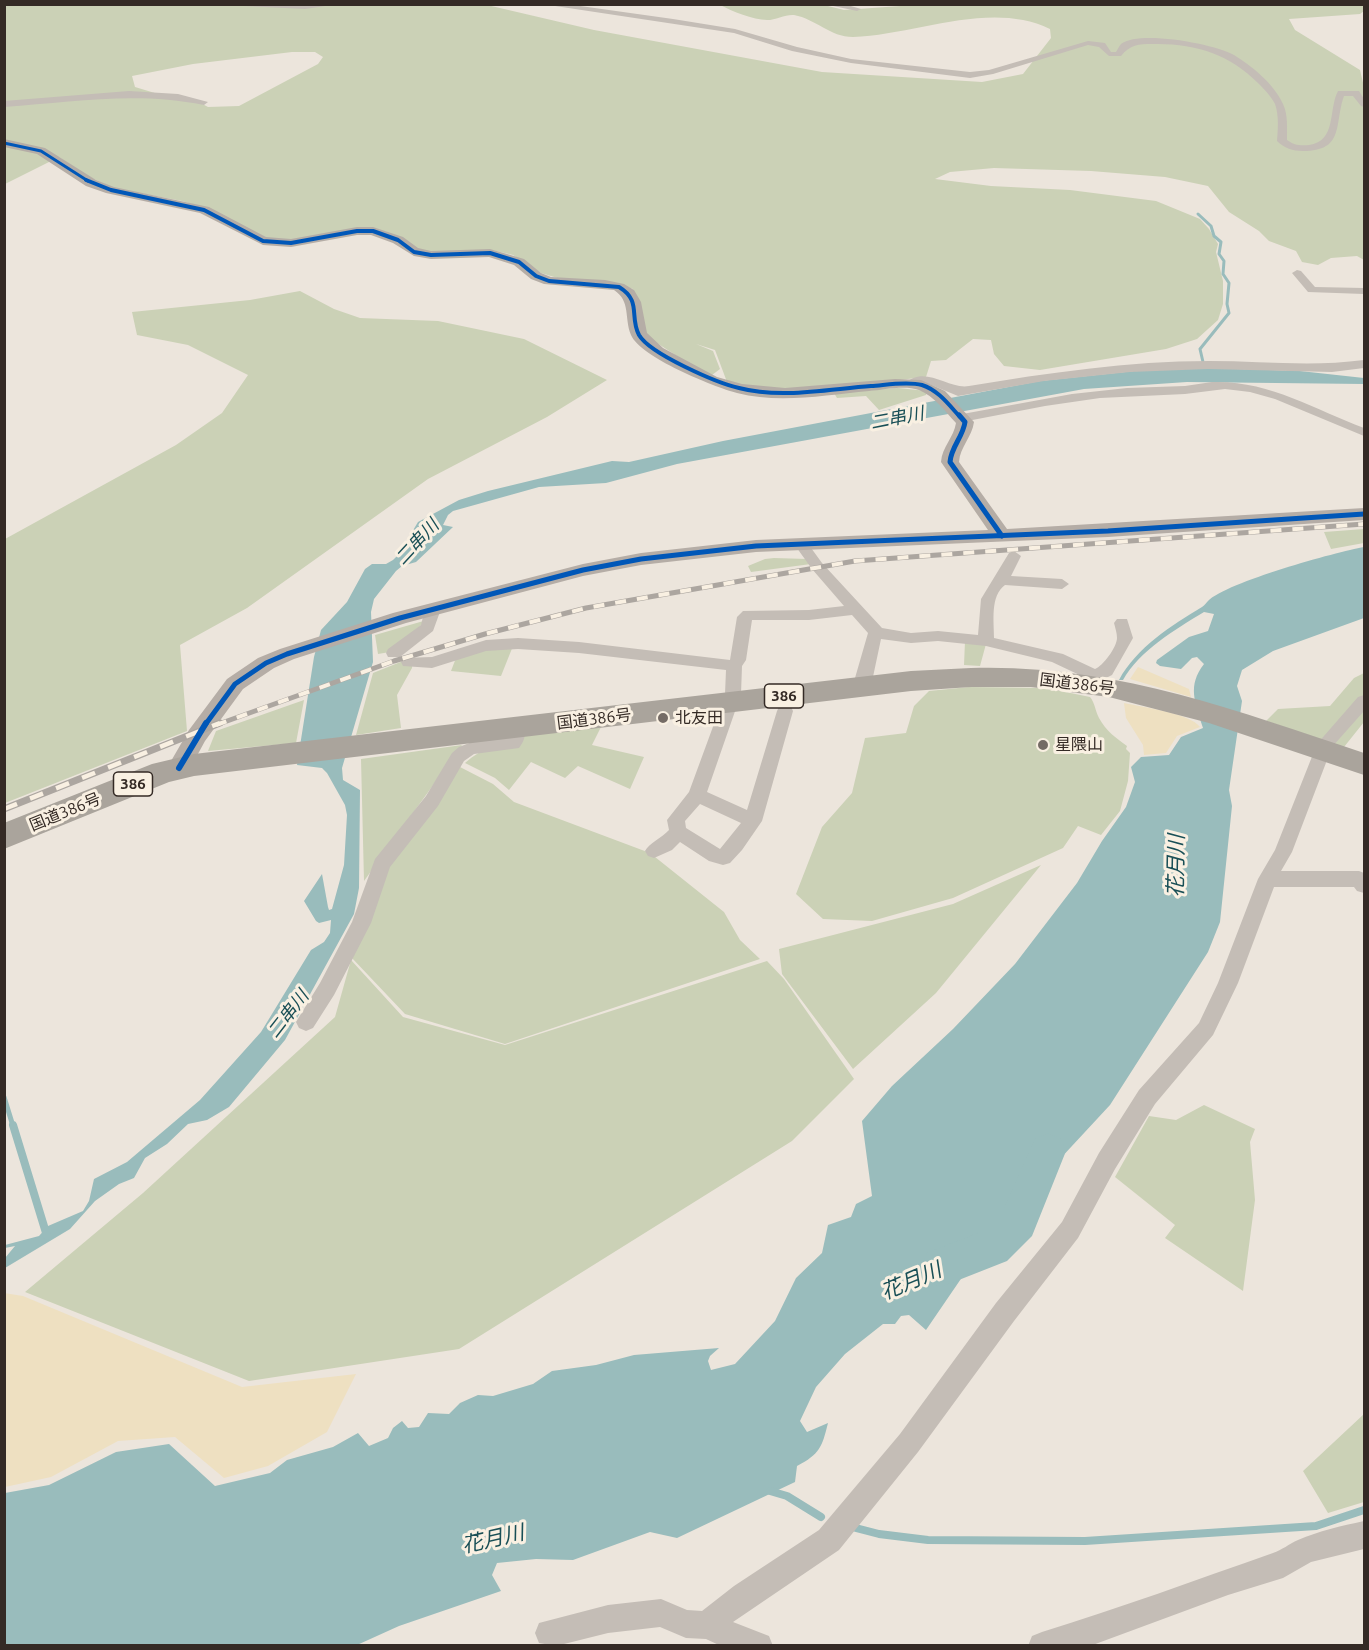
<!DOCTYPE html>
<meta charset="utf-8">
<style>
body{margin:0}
#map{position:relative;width:1369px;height:1650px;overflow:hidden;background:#ece5dc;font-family:Ubuntu,sans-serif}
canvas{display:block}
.frame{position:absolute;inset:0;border:6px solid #342a25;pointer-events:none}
</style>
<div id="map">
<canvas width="1369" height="1650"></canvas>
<div class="frame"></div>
</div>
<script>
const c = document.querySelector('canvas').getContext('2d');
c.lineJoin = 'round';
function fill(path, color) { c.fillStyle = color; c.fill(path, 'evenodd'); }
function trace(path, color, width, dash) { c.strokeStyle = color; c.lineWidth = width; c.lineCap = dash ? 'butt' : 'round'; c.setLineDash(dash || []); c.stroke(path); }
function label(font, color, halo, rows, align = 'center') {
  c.font = font + ' Ubuntu,"Noto Sans JP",sans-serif'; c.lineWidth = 6; c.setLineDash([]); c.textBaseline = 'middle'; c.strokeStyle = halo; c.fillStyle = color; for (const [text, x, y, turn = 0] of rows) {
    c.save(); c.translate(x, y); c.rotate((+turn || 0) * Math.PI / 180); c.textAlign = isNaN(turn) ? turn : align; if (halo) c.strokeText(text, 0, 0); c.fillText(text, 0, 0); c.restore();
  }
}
const green = new Path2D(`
 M 820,4 L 844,10 L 928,4 L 1364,5 L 1364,11 L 1360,14 L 1289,19 L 1295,30 L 1360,70 L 1364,87 L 1364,260 L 1357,256 L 1331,258 L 1318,265 L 1302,262 L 1296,251 L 1269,241 L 1259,231 L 1229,212 L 1208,186 L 1165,177 L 1091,171 L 994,168 L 950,172 L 935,179 L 991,186 L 1070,190 L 1156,201 L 1200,219 L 1209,229 L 1218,244 L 1216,252 L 1223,281 L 1223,304 L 1218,320 L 1197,339 L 1166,349 L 1040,370 L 1004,366 L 994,354 L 991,340 L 973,339 L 946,360 L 931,361 L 926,377 C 861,384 791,398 727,382 L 715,350 L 696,344 L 713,351 L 720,369 L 712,375 L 697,369 L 643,334 L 633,289 L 610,282 L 564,280 L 541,273 L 513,255 L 492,250 L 435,253 L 412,248 L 385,231 L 305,239 L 269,239 L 209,209 L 182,201 L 114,188 L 87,176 L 59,157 L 5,184 L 5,5 L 487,5 L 594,30 L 822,72 L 982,82 L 1023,74 L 1051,38 L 1050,29 C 990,0 916,35 853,37 C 830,37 816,19 794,15 C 786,14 776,20 767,20 C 753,20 732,11 720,5 ZM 292,52 L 315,52 L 323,57 L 318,64 L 239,106 L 208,107 L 195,100 L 168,97 L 135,87 L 132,76 L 193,64 Z
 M 300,291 L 334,309 L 360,318 L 438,321 L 524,339 L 607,380 L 547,417 L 428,479 L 247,608 L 180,645 L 187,731 L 5,803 L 5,539 L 176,445 L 222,413 L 248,375 L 188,345 L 137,335 L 132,312 L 250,300 Z
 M 898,388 L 927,391 L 926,395 L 879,410 L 866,396 L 837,398 L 834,393 Z
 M 1364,529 L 1364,543 L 1331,549 L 1324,532 Z
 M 774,558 L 807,559 L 811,564 L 751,572 L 748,566 L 765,559 Z
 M 427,620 L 390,652 L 378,654 L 375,635 Z
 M 965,641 L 986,644 L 980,666 L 964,665 Z
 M 513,646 L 501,676 L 451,671 L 456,658 L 487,647 Z
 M 413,657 L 412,668 L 397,695 L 401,728 L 356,735 L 373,673 Z
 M 1364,673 L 1364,722 L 1344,747 L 1266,721 L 1278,709 L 1330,706 L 1354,678 Z
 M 969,687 L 1046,688 L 1090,697 C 1095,703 1095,710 1099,718 C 1106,731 1116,738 1127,746 L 1126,749 L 1130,753 L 1128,781 L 1120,811 L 1101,835 L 1078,826 L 1063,848 L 953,898 L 872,921 L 823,919 L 796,894 L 822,827 L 852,793 L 865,738 L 906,733 L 914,706 L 929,691 Z
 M 304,700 L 296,743 L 208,751 L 216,731 Z
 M 601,727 L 592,745 L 644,757 L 630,789 L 578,766 L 565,778 L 531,762 L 509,790 L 495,778 L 465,763 C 500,732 557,732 601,727 Z
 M 462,745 L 364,881 L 361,759 Z
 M 460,767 L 493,784 L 514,802 L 650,853 L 724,912 L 740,940 L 760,959 L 505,1044 L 405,1014 L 351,957 L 392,859 Z
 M 1041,865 L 936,993 L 853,1069 L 782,974 L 779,949 L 953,904 Z
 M 351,960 L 403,1017 L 505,1045 L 767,961 L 784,979 L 854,1079 L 792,1141 L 459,1349 L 249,1381 L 25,1292 L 143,1193 L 335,1017 Z
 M 1204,1105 L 1255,1129 L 1250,1142 L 1255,1200 L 1243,1291 L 1165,1238 L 1175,1225 L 1115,1177 L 1149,1116 L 1176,1120 Z
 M 1364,1414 L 1364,1502 L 1328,1513 L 1303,1471 Z`);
const sand = new Path2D(`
 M 1138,667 L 1189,689 L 1191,697 L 1130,679 Z
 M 1124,703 C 1141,707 1190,713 1200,727 L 1177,736 L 1166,753 L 1144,755 L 1143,745 L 1126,718 Z
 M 4,1293 L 23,1296 L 242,1387 L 356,1374 L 327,1432 L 268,1466 L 224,1478 L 175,1437 L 118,1441 L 51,1477 L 5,1487 Z`);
const water = new Path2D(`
 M 1207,368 L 1300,371 L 1364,378 L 1364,384 L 1187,382 L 1084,389 L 677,464 L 606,483 L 539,487 L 453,511 L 448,515 L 443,525 L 453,527 L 416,562 L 402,566 L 396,571 L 374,599 L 371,612 L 373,662 L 342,768 L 343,780 L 360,790 L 359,888 L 354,914 L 285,1040 L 229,1107 L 207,1120 L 188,1124 L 167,1144 L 145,1158 L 134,1178 L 119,1184 L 95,1201 L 70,1229 L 5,1268 L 5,1258 L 15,1246 L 5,1248 L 5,1245 L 39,1236 L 48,1226 L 83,1211 L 89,1201 L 94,1179 L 127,1162 L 200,1100 L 261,1032 L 311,950 L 324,942 L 330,933 L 331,920 L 319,923 L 316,921 L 304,901 L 322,874 L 328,907 L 329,910 L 332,909 L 344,865 L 347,815 L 345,805 L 327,773 L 322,768 L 297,765 L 314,657 L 321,630 L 347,602 L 365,569 L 372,564 L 386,564 L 393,560 L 399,554 L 418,522 L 459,500 L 488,491 L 612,461 L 629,462 L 723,441 L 1040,381 L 1144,370 Z
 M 1364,547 L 1364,618 L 1273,651 L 1242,670 L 1237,686 L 1242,701 L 1229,790 L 1232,806 L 1220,922 L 1208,952 L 1110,1105 L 995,1229 L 926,1330 L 909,1315 L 901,1316 L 895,1324 L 883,1324 L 845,1354 L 816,1387 L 800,1421 L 807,1432 L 828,1423 C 822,1447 820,1454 797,1466 L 795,1482 L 677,1538 L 650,1532 L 573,1560 L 536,1559 L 497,1563 L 492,1575 L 501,1591 L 399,1626 L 357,1645 L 5,1646 L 5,1493 L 49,1485 L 116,1452 L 169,1444 L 215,1486 L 270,1473 L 287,1460 L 333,1447 L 358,1433 L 369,1446 L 388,1438 L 393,1428 L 402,1421 L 408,1428 L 419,1427 L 428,1413 L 449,1414 L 460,1403 L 478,1395 L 493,1396 L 533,1384 L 552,1371 L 596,1365 L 634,1355 L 719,1348 L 710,1356 L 708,1361 L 711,1370 L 735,1364 L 775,1321 L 796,1278 L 822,1253 L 828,1225 L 851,1217 L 856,1204 L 872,1196 L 862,1121 L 892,1086 L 953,1029 L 1015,964 L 1077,883 L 1102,841 L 1126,807 L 1135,782 L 1131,767 L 1141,757 L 1169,755 L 1181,737 L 1203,728 C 1195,702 1187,686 1204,664 L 1197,657 L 1192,658 L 1181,669 L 1160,666 L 1156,663 L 1157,660 L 1189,637 L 1208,631 L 1214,614 L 1204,612 C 1176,629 1139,651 1123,680 L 1119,680 C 1136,648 1172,625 1202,607 C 1205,605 1206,603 1208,601 C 1227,582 1336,552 1364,547 Z`);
const streamFar2 = new Path2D(`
 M 1198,214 L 1211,226 L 1214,236 L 1221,242 L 1219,254 L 1224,261 L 1223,274 L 1229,283 L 1227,304 L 1229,313 L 1200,349 L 1203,362`);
const streamFar1 = new Path2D(`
 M 4,1097 L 13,1126`);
const stream = new Path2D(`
 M 13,1125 L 47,1236
 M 770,1491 L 787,1496 L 821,1517
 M 852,1527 L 879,1534 L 928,1540 L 1085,1541 L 1316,1526 L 1364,1510`);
const river = new Path2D(`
 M 1048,1133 L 1061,1139 L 1066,1151 L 1032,1236 L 1007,1261 L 941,1287 L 927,1281 L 921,1267 L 927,1253 L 980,1232 L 1004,1208 L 1035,1139 Z`);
const street = new Path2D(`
 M 203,4 L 339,4 L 305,9 Z
 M 542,4 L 566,4 L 673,19 L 735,29 L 797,47 L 851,59 L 970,72 L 989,70 L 1088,41 L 1105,43 L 1111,52 L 1116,52 C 1118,49 1119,46 1121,44 C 1140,30 1214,44 1234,55 C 1252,66 1274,84 1283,104 C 1288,114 1287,128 1287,140 C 1294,145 1300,146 1309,145 C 1337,141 1328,110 1338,91 L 1359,91 L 1364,99 L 1364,107 L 1361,106 L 1353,96 L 1344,96 C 1334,124 1345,151 1303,151 C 1293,151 1284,148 1277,141 C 1278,129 1279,115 1275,104 C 1271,96 1264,89 1258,83 C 1230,55 1197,44 1158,44 C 1142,44 1131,43 1121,56 L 1109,56 L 1099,47 L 1088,45 L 993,74 L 970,78 L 851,63 L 792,51 L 734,33 Z
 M 824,4 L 844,4 L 861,9 L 857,11 Z
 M 129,91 L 178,94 L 208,102 L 204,105 C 137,91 72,102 4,107 L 4,101 Z
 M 1297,270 L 1301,271 L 1315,287 L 1364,288 L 1364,294 L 1308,292 L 1292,273 Z
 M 1364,360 L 1364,368 L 1332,372 L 1208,369 L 1130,372 L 1044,381 L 958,396 L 929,384 L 911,388 L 905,384 C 924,364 949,390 969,386 C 1048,373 1128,361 1209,361 C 1261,361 1312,367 1364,360 Z
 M 1212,382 C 1268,380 1314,409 1364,428 L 1364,436 L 1275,399 L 1250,392 L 1225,389 L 1185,394 L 1100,398 L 1045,406 L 962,422 L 956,418 L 957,415 L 1072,394 L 1127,388 L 1185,386 Z
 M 801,540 L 806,541 L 822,563 L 882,628 L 911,633 L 938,631 L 978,635 L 981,599 L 1009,553 L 1014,551 L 1021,556 L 1011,576 L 1062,579 L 1069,584 L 1062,589 L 1005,585 C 990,596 994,621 994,638 L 1063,654 L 1095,669 C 1103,666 1117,647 1117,638 C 1117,633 1115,627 1114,623 L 1117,619 L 1127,619 L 1133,638 L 1112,675 L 1104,679 L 1105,686 L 1103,690 L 1091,690 L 1088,679 L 1052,662 L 986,646 L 938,641 L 911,643 L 881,639 L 870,691 L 858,691 L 855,678 L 868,633 L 852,615 L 809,620 L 752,620 L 746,660 L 742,666 L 741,694 L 707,792 L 747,810 L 777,711 L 779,707 L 791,707 L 793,711 L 762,821 L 742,850 L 730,863 L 723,865 L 709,861 L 680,842 L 672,850 L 654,858 L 648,856 L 645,851 C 649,843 662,838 669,830 L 667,820 L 689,792 L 725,694 L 726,670 L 579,653 L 518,649 L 486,651 L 432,668 L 403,666 L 401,662 L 403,658 L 432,657 L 486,640 L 518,638 L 579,642 L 730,660 L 737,617 L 743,611 L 809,610 L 844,606 L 812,569 L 794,544 ZM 700,804 L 741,823 L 720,849 L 686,828 L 685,821 Z
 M 433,604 L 441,609 L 433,631 L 400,657 L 388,657 L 386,653 L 388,649 L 421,625 L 425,609 Z
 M 1364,695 L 1364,711 L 1332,747 L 1292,852 L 1281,871 L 1359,871 L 1364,873 L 1364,893 L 1357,891 L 1354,887 L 1274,887 L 1238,983 L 1213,1035 L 1155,1104 L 1115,1169 L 1078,1238 L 1014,1321 L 918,1452 L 839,1550 L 733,1622 L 769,1636 L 773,1646 L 721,1646 L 706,1639 L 686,1638 L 660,1627 L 608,1633 L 556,1646 L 539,1643 L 535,1633 L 539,1623 L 608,1605 L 661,1599 L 687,1610 L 702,1611 L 734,1586 L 819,1530 L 900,1434 L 996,1303 L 1062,1222 L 1099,1153 L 1139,1090 L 1199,1023 L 1218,983 L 1258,879 L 1275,850 L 1317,744 L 1358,697 Z
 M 516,722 L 522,724 C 527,733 525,740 519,748 L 474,754 L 464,761 L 438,806 L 390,867 L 371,923 L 334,995 L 313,1028 L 306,1031 L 299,1028 L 296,1022 L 320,983 L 352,922 L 375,859 L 426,796 L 452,753 L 459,747 L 472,742 L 508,738 L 510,724 Z
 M 1364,1521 L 1364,1549 L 1311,1562 L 1283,1578 L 1228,1595 L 1090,1646 L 1028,1646 L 1032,1636 L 1042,1632 C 1120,1608 1196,1580 1273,1553 C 1282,1550 1289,1544 1298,1540 C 1319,1531 1341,1526 1364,1521 Z`);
const secondary = new Path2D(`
 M 4,139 L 45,148 L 96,180 L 114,187 L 209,207 L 266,237 L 291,239 L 357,227 L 373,227 L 403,237 L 418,248 L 431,251 L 490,249 L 524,259 L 541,273 L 551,277 L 605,280 L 624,284 L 634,290 L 641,302 L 647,333 L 663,348 L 717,377 L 742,384 L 785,388 L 895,379 L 921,380 L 945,391 L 974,422 C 972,437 960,447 959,462 L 1007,529 L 1364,508 L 1364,520 L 1108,537 L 756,552 L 641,565 L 583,576 L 406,623 L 294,659 L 274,668 L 243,689 L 205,741 L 187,774 L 179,777 L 171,774 L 167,768 L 189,730 L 227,679 L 258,658 L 280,649 L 393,613 L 583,564 L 641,553 L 756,540 L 988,530 L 941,462 C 942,447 954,437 956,423 C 945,411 934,396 919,390 C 904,385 884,390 869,391 C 826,395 779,404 737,393 C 714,387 640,357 631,335 C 624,318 631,301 614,290 L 544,284 L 531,279 L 514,265 L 489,257 L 431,259 L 414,256 L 393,243 L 371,235 L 357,235 L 291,247 L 263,245 L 200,213 L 106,193 L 86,186 L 37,154 L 4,147 Z`);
const highway = new Path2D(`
 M 971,668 C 1113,664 1232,709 1364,753 L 1364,775 L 1209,723 L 1109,697 L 1031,687 L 971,687 L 911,691 L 194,776 L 169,782 L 4,849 L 4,823 L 152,764 L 194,754 L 911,671 Z`);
const railFar1 = new Path2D(`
 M 216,725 L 394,661 L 485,634 L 586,608 L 855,561 L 1364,524`);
const rail = new Path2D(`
 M 4,809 L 220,723`);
const cyclewayFar3 = new Path2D(`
 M 4,143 L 41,151 L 88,181`);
const cyclewayFar2 = new Path2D(`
 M 86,180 L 111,190 L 204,210 L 263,241 L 291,243 L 357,231 L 373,231 L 398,240 L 414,252 L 431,255 L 490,253 L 519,262 L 536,276 L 549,281 L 619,287 C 642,301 629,316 639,335 C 650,354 717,383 739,388 C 781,399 829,389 871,386 C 886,385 907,381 922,385 C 938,390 949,405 960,417`);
const cyclewayFar1 = new Path2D(`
 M 959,415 L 965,422 C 963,437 951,447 950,462 L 1002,536
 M 205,725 L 235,684 L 266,663 L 287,654 L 400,618 L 583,570 L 641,559 L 756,546 L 1108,531 L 1364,514`);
const cycleway = new Path2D(`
 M 179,768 L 206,723`);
const markers = [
 [663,718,6,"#746b65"],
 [1043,745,6,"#746b65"]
];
const shields = [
 [784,696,39],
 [133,784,39]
];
const shieldNames = [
 ["386",784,696],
 ["386",133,784]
];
const streetNames = [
 ["国道386号",1077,684,7],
 ["国道386号",594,719,-7],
 ["国道386号",65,812,-22]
];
const poiNames = [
 ["北友田",675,718],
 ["星隈山",1055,745]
];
const waterNames = [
 ["二串川",897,418,-11],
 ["二串川",417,542,-47],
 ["二串川",288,1014,-52]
];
const nearWaternames = [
 ["花月川",1176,866,-89],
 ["花月川",911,1281,-23],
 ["花月川",493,1539,-13]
];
fill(green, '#cbd1b6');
fill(sand, '#eee0c1');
fill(water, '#99bcbc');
trace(streamFar2, '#99bcbc', 3);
trace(streamFar1, '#99bcbc', 5);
trace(stream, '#99bcbc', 8);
fill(river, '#99bcbc');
fill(street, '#c4bdb6');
fill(secondary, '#b5ada6');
fill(highway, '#aaa49c');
trace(railFar1, '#aca6a0', 5);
trace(rail, '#aca6a0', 7);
trace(railFar1, '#f9f0e2', 4, [11]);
trace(rail, '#f9f0e2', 4.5, [14]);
trace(cyclewayFar3, '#0057b8', 3);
trace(cyclewayFar2, '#0057b8', 4);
trace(cyclewayFar1, '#0057b8', 5);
trace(cycleway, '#0057b8', 6);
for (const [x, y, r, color] of markers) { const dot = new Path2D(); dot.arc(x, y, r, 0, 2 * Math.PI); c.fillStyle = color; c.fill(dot); trace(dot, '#f9f0e2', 2); }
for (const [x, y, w] of shields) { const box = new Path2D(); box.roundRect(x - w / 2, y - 12, w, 24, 4.5); c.fillStyle = '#f9f0e2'; c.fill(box); trace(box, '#342a25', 1.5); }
label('bold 15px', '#342a25', null, shieldNames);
label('16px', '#342a25', '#f9f0e2', streetNames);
label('16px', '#342a25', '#f9f0e2', poiNames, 'left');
label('italic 18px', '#194f56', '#f9f0e2', waterNames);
label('italic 21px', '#194f56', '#f9f0e2', nearWaternames);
</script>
